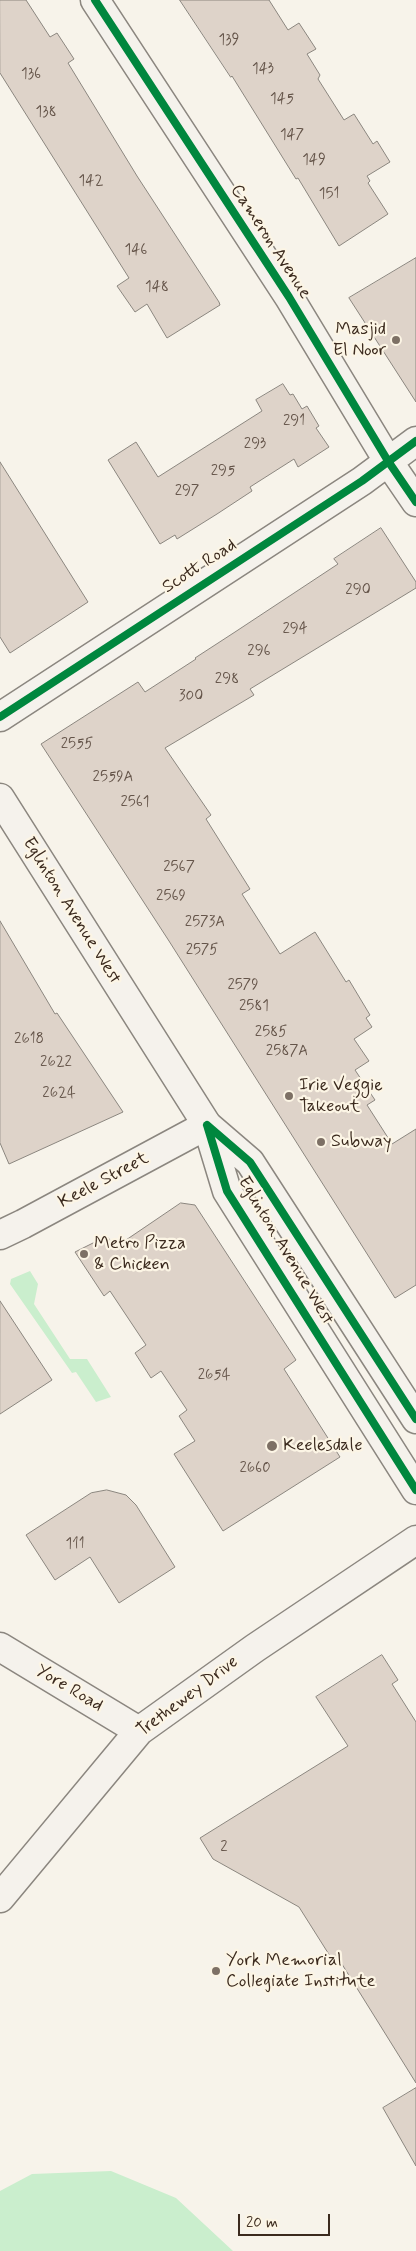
<!DOCTYPE html>
<style>
body{margin:0}
#map{position:relative;width:416px;height:2251px;overflow:hidden;background:#f7f3ea;font-family:Mynerve,sans-serif}
canvas{display:block}
.scale{position:absolute;left:238px;top:2214px;width:92px;height:22px;box-sizing:border-box;border:2px solid #3b2a1e;border-top:0;padding-left:6px;font-size:15px;line-height:18px;white-space:nowrap;color:#3b2a1e;-webkit-text-stroke:4px #fcf5e5;paint-order:stroke}
</style>
<div id="map">
<canvas width="416" height="2251"></canvas>
<div class="scale">20 m</div>
</div>
<script>
const c = document.querySelector('canvas').getContext('2d');
c.lineJoin = 'round';
function fill(path, color) { c.fillStyle = color; c.fill(path, 'evenodd'); }
function trace(path, color, width, dash) { c.strokeStyle = color; c.lineWidth = width; c.lineCap = dash ? 'butt' : 'round'; c.setLineDash(dash || []); c.stroke(path); }
function label(font, color, halo, rows, align = 'center') {
  c.font = font + ' Mynerve,sans-serif'; c.lineWidth = 4.5; c.setLineDash([]); c.textBaseline = 'middle'; c.strokeStyle = halo; c.fillStyle = color; for (const [text, x, y, turn = 0] of rows) {
    c.save(); c.translate(x, y); c.rotate((+turn || 0) * Math.PI / 180); c.textAlign = isNaN(turn) ? turn : align; if (halo) c.strokeText(text, 0, 0); c.fillText(text, 0, 0); c.restore();
  }
}
const green = new Path2D(`
 M 30,1271 L 38,1284 L 34,1304 L 70,1359 L 87,1359 L 111,1397 L 96,1402 L 76,1372 L 72,1373 L 10,1284 L 11,1279 Z
 M 111,2171 L 176,2198 L 233,2251 L 0,2251 L 0,2191 L 32,2174 Z`);
const building = new Path2D(`
 M 0,0 L 26,0 L 50,37 L 57,33 L 74,59 L 68,63 L 137,176 L 219,302 L 220,305 L 167,338 L 147,304 L 135,312 L 117,286 L 129,278 L 0,73 Z
 M 180,0 L 269,0 L 288,30 L 299,23 L 316,49 L 307,54 L 320,75 L 318,79 L 344,120 L 354,114 L 373,144 L 377,141 L 390,162 L 367,176 L 370,181 L 368,183 L 388,214 L 339,246 L 298,178 L 296,179 L 232,76 L 231,77 Z
 M 416,258 L 416,402 L 349,298 Z
 M 283,384 L 290,395 L 293,394 L 302,409 L 307,406 L 319,426 L 316,428 L 329,447 L 298,467 L 294,459 L 250,487 L 252,491 L 217,514 L 177,539 L 175,535 L 160,544 L 108,460 L 136,442 L 158,477 L 262,411 L 256,400 Z
 M 0,462 L 88,602 L 10,653 L 0,637 Z
 M 381,528 L 416,582 L 416,588 L 250,689 L 254,695 L 165,748 L 211,815 L 206,819 L 250,889 L 242,894 L 280,954 L 315,932 L 346,982 L 349,980 L 370,1015 L 366,1018 L 372,1027 L 354,1039 L 369,1061 L 355,1070 L 375,1100 L 367,1105 L 392,1144 L 416,1129 L 416,1285 L 395,1298 L 169,941 L 41,744 L 138,682 L 145,692 L 196,659 L 195,658 L 235,632 L 338,564 L 334,559 Z
 M 0,921 L 55,1014 L 57,1013 L 123,1112 L 9,1164 L 0,1143 Z
 M 181,1203 L 195,1205 L 296,1360 L 284,1369 L 340,1457 L 223,1531 L 174,1454 L 195,1441 L 179,1416 L 187,1410 L 161,1371 L 151,1378 L 135,1353 L 146,1345 L 110,1291 L 104,1296 L 75,1252 L 107,1236 L 115,1247 Z
 M 0,1301 L 52,1380 L 0,1414 Z
 M 107,1490 L 126,1495 L 136,1505 L 175,1567 L 119,1603 L 90,1557 L 55,1580 L 26,1535 L 91,1493 Z
 M 382,1655 L 398,1680 L 392,1684 L 416,1722 L 416,2083 L 340,1961 L 335,1964 L 299,1907 L 213,1859 L 200,1838 L 348,1746 L 316,1697 Z
 M 416,2088 L 416,2166 L 383,2108 Z`);
const minor = new Path2D(`
 M 95,0 L 289,297 L 388,461 L 416,502
 M 0,717 L 362,481 L 416,441
 M 0,1235 L 23,1224 L 207,1125`);
const secondary = new Path2D(`
 M 0,1647 L 139,1731
 M 0,1898 L 139,1731 L 255,1648 L 416,1540`);
const primary = new Path2D(`
 M 0,798 L 207,1125 L 227,1191 L 416,1490
 M 207,1125 L 250,1162 L 416,1419`);
const cycleway = new Path2D(`
 M 95,0 L 289,297 L 388,461 L 416,502
 M 0,717 L 362,481 L 416,441
 M 207,1125 L 227,1191 L 416,1490
 M 207,1125 L 250,1162 L 416,1419`);
const markers = [
 [396,340,5,"#7d7065"],
 [289,1096,5,"#7d7065"],
 [321,1142,5,"#7d7065"],
 [84,1254,5,"#7d7065"],
 [272,1446,6,"#7d7065"],
 [216,1971,5,"#7d7065"]
];
const numberNames = [
 ["139",229,41],
 ["143",263,70],
 ["136",31,75],
 ["145",282,100],
 ["138",46,113],
 ["147",292,136],
 ["149",314,161],
 ["142",91,182],
 ["151",329,195],
 ["146",136,251],
 ["148",157,288],
 ["291",294,422],
 ["293",255,445],
 ["295",223,472],
 ["297",187,492],
 ["290",358,591],
 ["294",295,630],
 ["296",259,652],
 ["298",227,680],
 ["300",191,697],
 ["2555",77,745],
 ["2559A",113,778],
 ["2561",135,803],
 ["2567",179,868],
 ["2569",171,897],
 ["2573A",205,923],
 ["2575",202,951],
 ["2579",243,986],
 ["2581",254,1007],
 ["2585",271,1033],
 ["2618",29,1040],
 ["2587A",287,1052],
 ["2622",56,1063],
 ["2624",59,1094],
 ["2654",214,1376],
 ["2660",255,1469],
 ["111",75,1545],
 ["2",224,1848]
];
const streetNames = [
 ["Cameron Avenue",270,242,57],
 ["Scott Road",200,567,-33],
 ["Eglinton Avenue West",71,911,58],
 ["Keele Street",104,1181,-28],
 ["Eglinton Avenue West",285,1251,59],
 ["Yore Road",69,1689,31],
 ["Trethewey Drive",188,1697,-37]
];
const poiNames = [
 ["Masjid",386,330,"right"],
 ["El Noor",386,351,"right"],
 ["Irie Veggie",299,1086],
 ["Takeout",299,1107],
 ["Subway",331,1142],
 ["Metro Pizza",94,1244],
 ["& Chicken",94,1265],
 ["Keelesdale",283,1446],
 ["York Memorial",226,1961],
 ["Collegiate Institute",226,1982]
];
fill(green, '#caeecd');
fill(building, '#ded3c9');
trace(building, '#8b867f', 1);
trace(minor, '#8b867f', 31);
trace(secondary, '#8b867f', 31);
trace(primary, '#8b867f', 31);
trace(minor, '#f5f2ec', 28);
trace(secondary, '#f5f2ec', 28);
trace(primary, '#f5f2ec', 28);
trace(cycleway, '#00873e', 8);
for (const [x, y, r, color] of markers) { const dot = new Path2D(); dot.arc(x, y, r, 0, 2 * Math.PI); c.fillStyle = color; c.fill(dot); trace(dot, '#fcf5e5', 2); }
label('15px', '#645449', null, numberNames);
label('18px', '#3b2a1e', '#fcf5e5', streetNames);
label('18px', '#3b2a1e', '#fcf5e5', poiNames, 'left');
</script>
